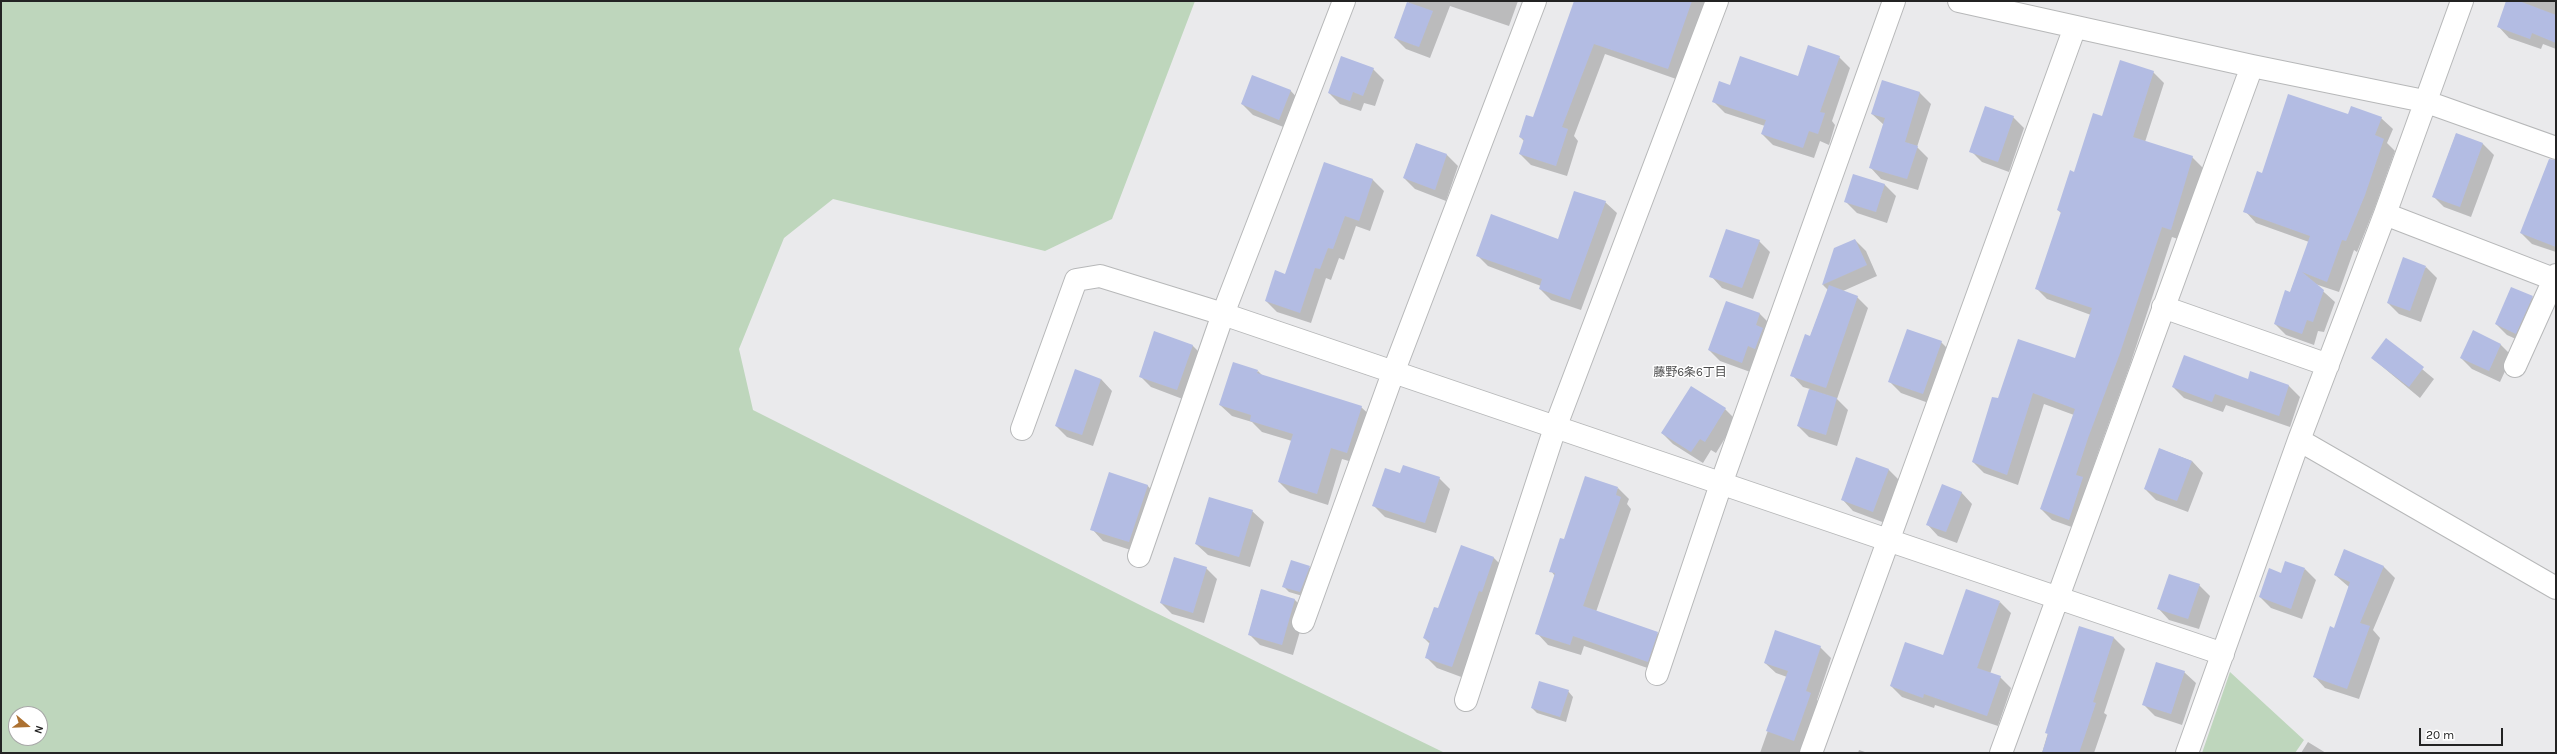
<!DOCTYPE html>
<meta charset="utf-8">
<style>
body{margin:0}
#map{position:relative;width:2557px;height:754px;overflow:hidden;background:#eaeaec;font-family:Karla,sans-serif}
canvas{display:block}
.frame{position:absolute;inset:0;border:2px solid #232323;pointer-events:none}
.north{position:absolute;left:8px;top:706px;width:40px;height:40px;box-sizing:border-box;background:#fff;border:1px solid #a7a7a7;border-radius:50%;rotate:109deg;font-size:11px;font-weight:700;line-height:16px;text-align:center;color:#232323}
.north::after{content:'';display:block;margin:auto;width:14px;height:18px;background:#ac7131;clip-path:polygon(50% 0,100% 100%,50% 72%,0 100%)}
.scale{position:absolute;left:2419px;top:728px;width:84px;height:18px;box-sizing:border-box;border:2px solid #232323;border-top:0;padding-left:5px;font-size:12px;line-height:14px;white-space:nowrap;color:#232323;-webkit-text-stroke:3px #fff;paint-order:stroke}
</style>
<div id="map">
<canvas width="2557" height="754"></canvas>
<div class="frame"></div>
<div class="north">N</div>
<div class="scale">20 m</div>
</div>
<script>
const c = document.querySelector('canvas').getContext('2d');
c.lineJoin = 'round';
function fill(path, color) { c.fillStyle = color; c.fill(path, 'evenodd'); }
function trace(path, color, width, dash) { c.strokeStyle = color; c.lineWidth = width; c.lineCap = dash ? 'butt' : 'round'; c.setLineDash(dash || []); c.stroke(path); }
function label(font, color, halo, rows, align = 'center') {
  c.font = font + ' Karla,"Noto Sans JP",sans-serif'; c.lineWidth = 3; c.setLineDash([]); c.textBaseline = 'middle'; c.strokeStyle = halo; c.fillStyle = color; for (const [text, x, y, turn = 0] of rows) {
    c.save(); c.translate(x, y); c.rotate((+turn || 0) * Math.PI / 180); c.textAlign = isNaN(turn) ? turn : align; if (halo) c.strokeText(text, 0, 0); c.fillText(text, 0, 0); c.restore();
  }
}
const green = new Path2D(`
 M 1,1 L 1195,1 L 1112,219 L 1045,251 L 833,199 L 784,238 L 739,349 L 753,410 L 1146,608 L 1445,753 L 1,753 ZM 16,714 L 40,714 L 40,738 L 16,738 Z
 M 2230,672 L 2304,740 L 2295,753 L 2202,753 Z`);
const shadow = new Path2D(`
 M 1409,1 L 1518,1 L 1509,26 L 1450,6 L 1430,58 L 1406,49 L 1395,38 Z
 M 1575,1 L 1707,1 L 1679,80 L 1605,54 L 1574,136 L 1578,141 L 1567,176 L 1531,165 L 1520,154 L 1524,141 L 1520,137 L 1533,119 Z
 M 2507,1 L 2556,1 L 2556,49 L 2543,44 L 2541,49 L 2509,38 L 2498,26 Z
 M 1839,57 L 1850,68 L 1832,121 L 1835,125 L 1829,145 L 1820,141 L 1814,158 L 1773,145 L 1762,134 L 1765,126 L 1725,113 L 1714,102 L 1731,86 L 1798,77 Z
 M 1373,69 L 1384,80 L 1375,106 L 1364,103 L 1361,111 L 1340,104 L 1329,93 Z
 M 2153,72 L 2164,83 L 2145,142 L 2192,157 L 2203,168 L 2181,240 L 2172,237 L 2129,368 L 2099,450 L 2088,483 L 2094,489 L 2080,530 L 2052,520 L 2041,509 L 2074,415 L 2044,404 L 2018,485 L 1984,473 L 1973,462 L 1999,400 L 2076,360 L 2091,315 L 2047,299 L 2036,288 L 2062,214 L 2058,210 L 2103,117 Z
 M 1883,81 L 1920,93 L 1931,104 L 1917,147 L 1928,158 L 1918,190 L 1881,179 L 1870,167 L 1884,125 L 1872,114 Z
 M 1290,90 L 1301,102 L 1291,130 L 1253,115 L 1242,104 Z
 M 2348,116 L 2381,118 L 2393,129 L 2387,143 L 2395,151 L 2375,207 L 2357,252 L 2354,250 L 2339,292 L 2315,284 L 2335,302 L 2324,332 L 2318,331 L 2314,345 L 2286,335 L 2275,324 L 2290,293 L 2309,242 L 2256,223 L 2245,211 L 2262,174 Z
 M 2013,117 L 2024,128 L 2009,172 L 1982,162 L 1971,151 Z
 M 2456,134 L 2483,144 L 2494,155 L 2471,217 L 2444,207 L 2433,196 Z
 M 1416,144 L 1447,155 L 1458,166 L 1446,201 L 1415,189 L 1404,178 Z
 M 1324,164 L 1373,180 L 1384,191 L 1370,231 L 1356,226 L 1344,260 L 1339,258 L 1331,280 L 1326,278 L 1311,323 L 1277,312 L 1266,301 L 1286,275 Z
 M 1854,175 L 1885,185 L 1896,196 L 1887,223 L 1857,213 L 1846,202 Z
 M 2556,183 L 2556,252 L 2532,244 L 2521,233 Z
 M 1605,202 L 1617,213 L 1581,310 L 1551,300 L 1540,289 L 1541,286 L 1488,266 L 1477,255 L 1558,240 Z
 M 1855,240 L 1866,251 L 1877,276 L 1843,291 L 1857,297 L 1868,308 L 1837,399 L 1848,410 L 1837,446 L 1809,437 L 1798,426 L 1810,389 L 1803,387 L 1792,375 L 1810,337 L 1828,290 L 1823,285 L 1835,249 Z
 M 1759,241 L 1770,252 L 1753,299 L 1722,288 L 1711,276 Z
 M 2426,267 L 2437,278 L 2421,322 L 2399,314 L 2388,303 Z
 M 2532,297 L 2543,308 L 2527,344 L 2507,335 L 2496,324 Z
 M 1727,302 L 1760,314 L 1771,325 L 1753,373 L 1720,361 L 1709,350 Z
 M 2473,332 L 2501,345 L 2512,356 L 2500,382 L 2472,369 L 2461,358 Z
 M 1155,333 L 1193,346 L 1204,357 L 1188,401 L 1151,387 L 1140,376 Z
 M 2386,339 L 2434,379 L 2420,398 L 2372,358 Z
 M 1941,342 L 1952,353 L 1934,405 L 1901,393 L 1890,382 Z
 M 1258,371 L 1263,376 L 1361,407 L 1373,418 L 1359,464 L 1342,459 L 1328,505 L 1290,493 L 1279,482 L 1292,441 L 1262,432 L 1252,422 L 1232,416 L 1220,405 Z
 M 2251,372 L 2289,386 L 2300,397 L 2290,427 L 2226,405 L 2223,412 L 2184,398 L 2173,387 L 2249,380 Z
 M 1101,379 L 1112,391 L 1093,446 L 1067,437 L 1056,426 Z
 M 1725,409 L 1736,420 L 1716,453 L 1711,450 L 1703,463 L 1673,444 L 1662,433 Z
 M 2160,449 L 2192,461 L 2203,473 L 2188,512 L 2156,500 L 2145,489 Z
 M 1857,458 L 1889,470 L 1900,481 L 1885,523 L 1853,511 L 1842,499 Z
 M 1401,474 L 1439,478 L 1450,489 L 1436,533 L 1385,517 L 1374,506 Z
 M 1147,485 L 1158,497 L 1140,553 L 1103,541 L 1092,529 Z
 M 1618,488 L 1629,499 L 1627,504 L 1631,509 L 1596,612 L 1657,633 L 1669,644 L 1659,672 L 1584,646 L 1581,655 L 1548,645 L 1537,633 L 1555,576 L 1551,571 L 1565,541 Z
 M 1961,492 L 1972,504 L 1957,543 L 1938,536 L 1927,524 Z
 M 1252,511 L 1264,522 L 1250,567 L 1208,555 L 1196,544 Z
 M 1461,547 L 1494,558 L 1505,569 L 1464,678 L 1437,668 L 1426,657 L 1430,644 L 1424,638 L 1439,610 Z
 M 2345,551 L 2384,567 L 2395,578 L 2373,630 L 2380,638 L 2359,699 L 2325,688 L 2314,676 L 2335,629 L 2349,587 L 2335,575 Z
 M 1309,567 L 1315,573 L 1306,597 L 1289,592 L 1283,586 Z
 M 1206,568 L 1217,579 L 1204,623 L 1172,614 L 1161,603 Z
 M 2305,569 L 2316,580 L 2302,619 L 2271,608 L 2260,597 Z
 M 2199,585 L 2210,596 L 2199,629 L 2169,620 L 2158,608 Z
 M 1261,590 L 1295,600 L 1306,611 L 1293,655 L 1260,645 L 1249,634 Z
 M 2000,602 L 2011,613 L 1990,674 L 2000,677 L 2011,688 L 1998,726 L 1935,705 L 1934,708 L 1902,697 L 1891,686 L 1944,657 Z
 M 2079,628 L 2114,638 L 2125,649 L 2104,713 L 2107,715 L 2094,753 L 2042,753 Z
 M 1820,647 L 1831,658 L 1817,700 L 1821,704 L 1805,753 L 1760,753 L 1787,677 L 1776,673 L 1765,663 Z
 M 2184,672 L 2196,683 L 2182,725 L 2155,716 L 2144,705 Z
 M 1568,691 L 1573,697 L 1566,722 L 1537,713 L 1532,708 Z
 M 2308,742 L 2326,753 L 2301,753 Z
 M 1859,750 L 1868,753 L 1858,753 Z`);
const building = new Path2D(`
 M 1574,1 L 1692,1 L 1668,69 L 1594,44 L 1562,127 L 1568,129 L 1556,166 L 1519,154 L 1524,139 L 1519,137 L 1526,115 L 1533,117 Z
 M 2506,1 L 2519,1 L 2556,15 L 2556,43 L 2532,33 L 2530,39 L 2497,27 Z
 M 1407,2 L 1433,11 L 1419,47 L 1394,38 Z
 M 1808,45 L 1840,56 L 1820,112 L 1825,113 L 1818,134 L 1809,131 L 1803,148 L 1761,134 L 1766,120 L 1712,102 L 1719,81 L 1730,85 L 1740,56 L 1798,76 Z
 M 1341,56 L 1374,68 L 1363,96 L 1353,92 L 1350,101 L 1328,93 Z
 M 2120,60 L 2154,71 L 2133,137 L 2193,156 L 2171,230 L 2162,227 L 2119,356 L 2088,438 L 2076,475 L 2083,477 L 2069,520 L 2040,509 L 2075,409 L 2033,393 L 2007,475 L 1972,462 L 1992,397 L 1998,398 L 2018,339 L 2075,358 L 2092,308 L 2035,289 L 2061,212 L 2057,210 L 2070,170 L 2074,172 L 2093,113 L 2102,116 Z
 M 1252,75 L 1291,90 L 1279,120 L 1241,104 Z
 M 1882,80 L 1920,92 L 1905,142 L 1918,146 L 1907,179 L 1869,168 L 1885,118 L 1871,114 Z
 M 2288,94 L 2348,114 L 2351,106 L 2382,117 L 2375,135 L 2384,139 L 2365,195 L 2346,241 L 2342,240 L 2327,282 L 2302,272 L 2324,290 L 2313,322 L 2307,320 L 2302,334 L 2274,324 L 2285,290 L 2290,292 L 2310,236 L 2243,212 L 2257,171 L 2262,173 Z
 M 1985,106 L 2014,116 L 1998,162 L 1969,152 Z
 M 2456,133 L 2483,143 L 2460,207 L 2432,197 Z
 M 1416,143 L 1447,154 L 1435,190 L 1403,178 Z
 M 2549,159 L 2556,160 L 2556,247 L 2520,233 Z
 M 1324,162 L 1373,179 L 1359,221 L 1345,216 L 1333,249 L 1328,248 L 1320,269 L 1315,268 L 1300,313 L 1265,301 L 1275,270 L 1285,274 Z
 M 1853,174 L 1885,184 L 1876,212 L 1844,202 Z
 M 1574,191 L 1606,201 L 1570,300 L 1539,289 L 1542,279 L 1476,256 L 1491,214 L 1558,239 Z
 M 1726,229 L 1760,240 L 1742,288 L 1709,277 Z
 M 1855,239 L 1867,265 L 1822,285 L 1834,248 Z
 M 2403,257 L 2426,266 L 2410,311 L 2387,303 Z
 M 1829,285 L 1858,296 L 1826,388 L 1790,376 L 1805,334 L 1810,336 Z
 M 2511,287 L 2533,296 L 2516,334 L 2495,324 Z
 M 1726,301 L 1760,313 L 1756,325 L 1763,328 L 1755,349 L 1748,346 L 1742,363 L 1708,350 Z
 M 1907,329 L 1942,341 L 1923,394 L 1888,382 Z
 M 2473,330 L 2501,344 L 2489,371 L 2460,358 Z
 M 1154,331 L 1193,345 L 1177,390 L 1139,377 Z
 M 2386,338 L 2424,367 L 2409,387 L 2371,358 Z
 M 2184,355 L 2248,379 L 2250,371 L 2289,385 L 2279,416 L 2215,394 L 2212,402 L 2172,387 Z
 M 1233,362 L 1258,370 L 1257,373 L 1362,406 L 1347,453 L 1331,448 L 1317,494 L 1278,482 L 1293,434 L 1250,421 L 1251,415 L 1219,405 Z
 M 1075,369 L 1101,379 L 1082,435 L 1055,426 Z
 M 1691,386 L 1726,408 L 1705,442 L 1700,439 L 1691,452 L 1661,433 Z
 M 1809,389 L 1837,398 L 1826,435 L 1797,426 Z
 M 2159,448 L 2192,461 L 2177,501 L 2144,489 Z
 M 1856,457 L 1889,469 L 1873,512 L 1841,500 Z
 M 1403,465 L 1440,477 L 1425,523 L 1372,506 L 1385,468 L 1400,473 Z
 M 1109,472 L 1148,485 L 1129,542 L 1090,530 Z
 M 1585,476 L 1618,487 L 1616,495 L 1621,497 L 1583,606 L 1658,632 L 1648,662 L 1573,636 L 1570,645 L 1535,634 L 1555,573 L 1549,572 L 1560,538 L 1564,539 Z
 M 1942,484 L 1962,492 L 1946,532 L 1926,525 Z
 M 1209,497 L 1253,510 L 1239,557 L 1195,544 Z
 M 1461,545 L 1494,557 L 1482,592 L 1479,591 L 1452,667 L 1425,658 L 1430,641 L 1423,638 L 1434,607 L 1438,608 Z
 M 2344,549 L 2384,566 L 2360,623 L 2370,626 L 2347,689 L 2313,677 L 2330,626 L 2334,628 L 2350,582 L 2334,575 Z
 M 1174,557 L 1207,567 L 1193,613 L 1160,603 Z
 M 1291,560 L 1310,566 L 1300,592 L 1282,587 Z
 M 2285,561 L 2305,568 L 2291,609 L 2259,597 L 2269,568 L 2281,573 Z
 M 2169,574 L 2200,584 L 2188,619 L 2157,609 Z
 M 1261,589 L 1295,599 L 1282,645 L 1248,635 Z
 M 1966,589 L 2000,601 L 1977,668 L 2001,676 L 1987,716 L 1924,694 L 1923,698 L 1890,686 L 1905,642 L 1943,655 Z
 M 2079,626 L 2114,637 L 2093,702 L 2096,703 L 2079,753 L 2042,753 L 2048,734 L 2045,733 Z
 M 1775,630 L 1821,646 L 1806,691 L 1811,693 L 1794,741 L 1766,731 L 1788,671 L 1764,663 Z
 M 2156,662 L 2185,671 L 2171,714 L 2142,705 Z
 M 1539,681 L 1569,690 L 1560,717 L 1531,708 Z`);
const minor = new Path2D(`
 M 1344,1 L 1223,314 L 2223,654
 M 1959,1 L 2252,66 L 2424,101 L 2556,148
 M 2462,1 L 2385,214 L 2299,440 L 2556,588
 M 2385,214 L 2556,280
 M 2163,307 L 2328,365
 M 2515,366 L 2556,275
 M 1022,429 L 1076,280 L 1100,276 L 1223,314 L 1139,556
 M 1303,622 L 1393,373 L 1535,1
 M 1657,674 L 1721,484 L 1894,1
 M 1466,700 L 1555,428 L 1717,1
 M 1811,753 L 2075,27
 M 2001,753 L 2252,66
 M 2187,753 L 2299,440`);
const neighbourhoodNames = [
 ["藤野6条6丁目",1690,373]
];
fill(green, '#bed6bc');
fill(shadow, '#0003');
fill(building, '#b3bce3');
trace(minor, '#b7b8b9', 24);
trace(minor, '#fff', 22);
label('12px', '#4b4b4c', '#fff', neighbourhoodNames);
</script>
